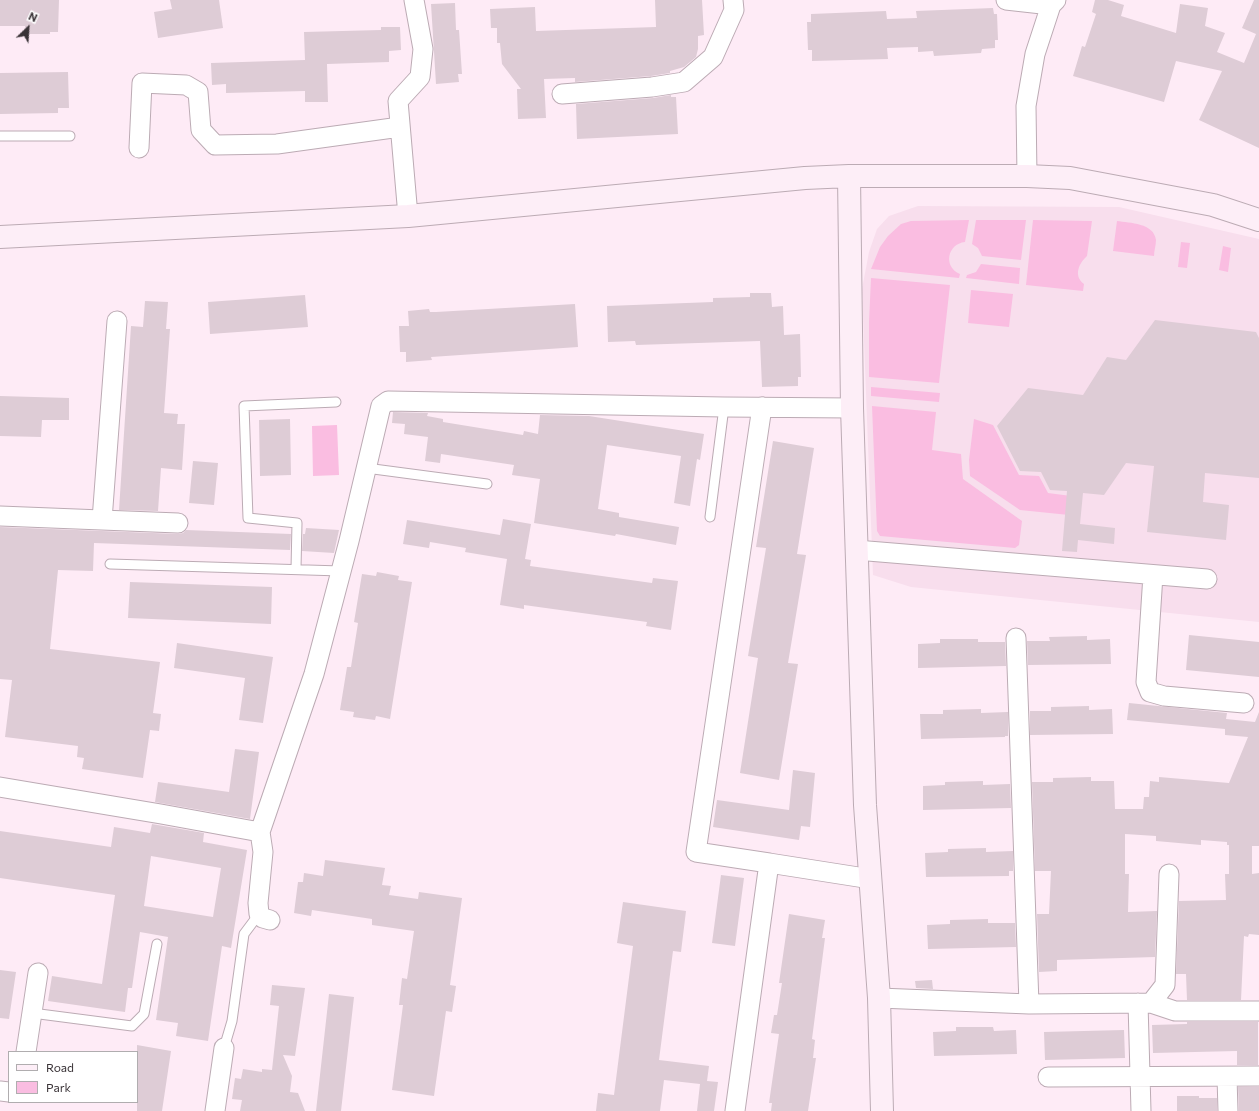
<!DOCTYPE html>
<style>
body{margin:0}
#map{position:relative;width:1259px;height:1111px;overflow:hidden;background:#feebf6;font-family:Commissioner,sans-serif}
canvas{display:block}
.legend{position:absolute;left:8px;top:1051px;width:130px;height:52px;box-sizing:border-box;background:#fff;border:1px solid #b0adaf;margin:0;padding:5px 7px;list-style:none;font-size:12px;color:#393236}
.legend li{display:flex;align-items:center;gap:8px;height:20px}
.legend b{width:20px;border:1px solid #b0adaf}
.north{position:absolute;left:8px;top:8px;width:40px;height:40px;-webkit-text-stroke:3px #fff;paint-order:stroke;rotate:25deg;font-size:11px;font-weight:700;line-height:16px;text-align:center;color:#393236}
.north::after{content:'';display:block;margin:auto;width:14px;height:18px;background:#393236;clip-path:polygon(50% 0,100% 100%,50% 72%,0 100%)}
</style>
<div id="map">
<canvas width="1259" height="1111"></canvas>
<ul class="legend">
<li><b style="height:5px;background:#fdeef7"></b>Road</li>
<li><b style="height:11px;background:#fabde1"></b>Park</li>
</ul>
<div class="north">N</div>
</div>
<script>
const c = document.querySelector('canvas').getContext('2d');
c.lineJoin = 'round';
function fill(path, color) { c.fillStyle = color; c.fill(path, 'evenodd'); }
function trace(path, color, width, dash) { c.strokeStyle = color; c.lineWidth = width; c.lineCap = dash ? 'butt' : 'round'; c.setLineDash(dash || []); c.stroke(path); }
const built = new Path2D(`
 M 918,206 L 1119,207 L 1259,239 L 1259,622 L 911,587 L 873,575 L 862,289 L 869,252 L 877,229 L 889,216 Z`);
const green = new Path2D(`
 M 969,220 L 965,242 C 947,244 943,267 960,274 L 959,278 L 871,269 L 880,247 L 888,236 L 901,224 L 911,221 Z
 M 976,220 L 1026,220 L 1021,260 L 982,256 L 978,248 L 972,244 Z
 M 1033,220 L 1092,221 L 1087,256 C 1079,263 1073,276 1084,284 L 1083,291 L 1026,285 Z
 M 1117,221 C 1130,223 1154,223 1156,240 C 1156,245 1154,251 1154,256 L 1113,251 Z
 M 1181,242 L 1190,243 L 1187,268 L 1178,267 Z
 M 1223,246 L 1231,248 L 1228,272 L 1219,270 Z
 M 981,264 L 1020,268 L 1019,284 L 966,278 L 967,275 L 976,272 Z
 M 871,278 L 950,285 L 939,383 L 869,377 L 869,322 Z
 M 971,290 L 1013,294 L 1009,327 L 968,323 Z
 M 871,387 L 940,393 L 939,402 L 871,396 Z
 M 872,406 L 936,412 L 932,450 L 961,454 L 963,479 L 1022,521 L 1019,545 L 1015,548 L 880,536 L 877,531 Z
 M 974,419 L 993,425 L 1019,475 L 1039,476 L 1048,493 L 1071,496 L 1069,515 L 1020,510 L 970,476 L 969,460 Z
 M 337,425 L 339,475 L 313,476 L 312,426 Z`);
const building = new Path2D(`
 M 0,0 L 59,0 L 58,32 L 50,32 L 50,34 L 25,34 L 25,26 L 0,26 Z
 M 170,0 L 219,0 L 223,28 L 158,38 L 154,12 L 172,9 Z
 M 655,0 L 702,0 L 704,35 L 698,36 L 698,49 L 696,57 L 684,67 L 670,71 L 670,73 L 651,76 L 575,82 L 575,78 L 544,79 L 546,118 L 518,119 L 517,89 L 521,89 L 502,64 L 500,43 L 497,43 L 497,28 L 491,28 L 490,9 L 535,7 L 536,31 L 656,27 Z
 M 1095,0 L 1108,0 L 1124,5 L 1121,16 L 1176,33 L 1180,4 L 1208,8 L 1205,26 L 1225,33 L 1217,52 L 1244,63 L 1256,34 L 1242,28 L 1254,0 L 1259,0 L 1259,148 L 1199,120 L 1222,71 L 1176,61 L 1164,102 L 1073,76 L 1082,46 L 1085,47 L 1096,14 L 1092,12 Z
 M 455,3 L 456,30 L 459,30 L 462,74 L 458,74 L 459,82 L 436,84 L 431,4 Z
 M 993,8 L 994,14 L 997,14 L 998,40 L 995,40 L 995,48 L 982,49 L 981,53 L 934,56 L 933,51 L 918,52 L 918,47 L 887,48 L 888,59 L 812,61 L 812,50 L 808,50 L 807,22 L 811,22 L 811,14 L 886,11 L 887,19 L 917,18 L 916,11 Z
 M 381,27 L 400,27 L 401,50 L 389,51 L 389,62 L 327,64 L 328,102 L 305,102 L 305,91 L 226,93 L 226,84 L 212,85 L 211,63 L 305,60 L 304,32 L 381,30 Z
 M 68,72 L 69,108 L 58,108 L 58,113 L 0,114 L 0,73 Z
 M 671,95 L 671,97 L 676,97 L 678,134 L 577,139 L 576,104 L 653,98 Z
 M 750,293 L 771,293 L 772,307 L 783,306 L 784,335 L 800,334 L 801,377 L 798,377 L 798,386 L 762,387 L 760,341 L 636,345 L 635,341 L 608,342 L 607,306 L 713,302 L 713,298 L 750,297 Z
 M 305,295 L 308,327 L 210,334 L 208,302 Z
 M 145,301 L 168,302 L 166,329 L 170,329 L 164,413 L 178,414 L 177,424 L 185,424 L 182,470 L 161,468 L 158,511 L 119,510 L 131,326 L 143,327 Z
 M 575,304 L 578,347 L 431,357 L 432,360 L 406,362 L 406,352 L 400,352 L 399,326 L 409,326 L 408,311 L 429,309 L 430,312 L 436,312 Z
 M 1155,320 L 1256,332 L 1259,338 L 1259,478 L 1205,473 L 1203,502 L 1229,505 L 1226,540 L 1147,532 L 1154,466 L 1126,463 L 1104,495 L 1083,493 L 1080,524 L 1115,528 L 1114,544 L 1078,540 L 1077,552 L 1062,551 L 1067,491 L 1050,490 L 1041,472 L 1020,471 L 997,426 L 1028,388 L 1083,395 L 1107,357 L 1126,360 Z
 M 0,396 L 69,398 L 69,420 L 42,420 L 41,437 L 0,436 Z
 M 393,412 L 428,413 L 427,416 L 443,419 L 443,422 L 523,435 L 524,431 L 538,434 L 540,415 L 589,416 L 704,434 L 700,460 L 697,459 L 690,506 L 674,503 L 681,456 L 607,445 L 598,509 L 619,513 L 619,517 L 679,527 L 676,545 L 616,534 L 615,536 L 534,523 L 540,479 L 512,475 L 514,465 L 441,454 L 440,463 L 425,461 L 428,437 L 404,434 L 405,424 L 392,423 Z
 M 290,419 L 291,475 L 260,476 L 259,420 Z
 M 773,441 L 814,448 L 797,554 L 806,555 L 788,663 L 798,664 L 779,780 L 740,773 L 758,658 L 748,656 L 766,548 L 756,547 Z
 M 193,461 L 218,463 L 214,505 L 189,503 Z
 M 503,519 L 531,524 L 525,559 L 531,560 L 530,566 L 652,583 L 653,578 L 678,581 L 671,630 L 646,626 L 647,622 L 524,605 L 524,609 L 500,605 L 507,559 L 465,552 L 466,548 L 430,542 L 429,548 L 403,544 L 407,520 L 500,535 Z
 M 0,527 L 178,534 L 183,533 L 186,530 L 291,534 L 290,550 L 94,543 L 93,571 L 58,570 L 50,649 L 160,662 L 153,713 L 161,714 L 159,731 L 150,730 L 143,778 L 82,769 L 84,758 L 77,757 L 78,746 L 5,737 L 12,680 L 0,679 Z
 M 306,528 L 339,530 L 334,553 L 302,551 L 303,534 L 305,534 Z
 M 377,572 L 399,576 L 398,580 L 412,582 L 390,719 L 376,716 L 375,720 L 353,717 L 354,712 L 340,710 L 347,667 L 351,667 L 358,623 L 354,622 L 362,574 L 376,576 Z
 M 130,582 L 272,587 L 271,624 L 128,618 Z
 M 1189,635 L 1259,642 L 1259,677 L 1186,670 Z
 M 1087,636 L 1087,640 L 1110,639 L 1111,664 L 1028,665 L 1027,641 L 1050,641 L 1049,637 Z
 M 940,639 L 978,639 L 978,642 L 1005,642 L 1006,666 L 918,668 L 918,644 L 940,643 Z
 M 177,643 L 273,657 L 263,723 L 239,720 L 245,678 L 174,668 Z
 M 1129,703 L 1227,713 L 1226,719 L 1255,722 L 1259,712 L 1259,846 L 1252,846 L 1252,874 L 1259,873 L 1259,935 L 1249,934 L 1248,937 L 1244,936 L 1241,1000 L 1187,1000 L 1186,974 L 1176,974 L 1179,901 L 1226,900 L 1225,874 L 1229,874 L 1229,845 L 1227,845 L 1227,842 L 1201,840 L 1201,845 L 1156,841 L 1156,836 L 1125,834 L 1125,874 L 1129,874 L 1128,912 L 1157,911 L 1155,957 L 1057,960 L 1057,971 L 1039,972 L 1037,914 L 1049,914 L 1051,871 L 1035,871 L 1032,782 L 1053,782 L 1053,778 L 1091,777 L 1091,781 L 1114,781 L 1115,809 L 1143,809 L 1144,797 L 1149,797 L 1150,781 L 1159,782 L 1159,777 L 1229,783 L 1248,737 L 1225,735 L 1225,729 L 1127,720 Z
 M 1089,706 L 1089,710 L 1112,709 L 1113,734 L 1030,735 L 1030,711 L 1051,711 L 1051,707 Z
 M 981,709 L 981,713 L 1008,712 L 1008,736 L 1005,736 L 1005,737 L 921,739 L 920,714 L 943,714 L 943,710 Z
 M 235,749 L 259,752 L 250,819 L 155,802 L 158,782 L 229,792 Z
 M 793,770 L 815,773 L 810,827 L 801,826 L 799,840 L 713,827 L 717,800 L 789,810 Z
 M 983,781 L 983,785 L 1010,784 L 1011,808 L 923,810 L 923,786 L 945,785 L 945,782 Z
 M 152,824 L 204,833 L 203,842 L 247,850 L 231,948 L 222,946 L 208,1041 L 176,1036 L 178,1023 L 156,1020 L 168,937 L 140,932 L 132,988 L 128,988 L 125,1012 L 48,1001 L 52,976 L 102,984 L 115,895 L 0,878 L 0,831 L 111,847 L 114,827 L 150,833 ZM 151,856 L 221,868 L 213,917 L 144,906 Z
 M 986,848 L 986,852 L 1013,851 L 1013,871 L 1009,871 L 1009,876 L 926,877 L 925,853 L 948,852 L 948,849 Z
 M 325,860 L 385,868 L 382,885 L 391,886 L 389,895 L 418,899 L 419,892 L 462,898 L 450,985 L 456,986 L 452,1012 L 446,1011 L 434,1096 L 392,1090 L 403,1005 L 399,1005 L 402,978 L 407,979 L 414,931 L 372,925 L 372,919 L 312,910 L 311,916 L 294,913 L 298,882 L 303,882 L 304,873 L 323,876 Z
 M 721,875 L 744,878 L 735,946 L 712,943 Z
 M 623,902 L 686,911 L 681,952 L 673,951 L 659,1060 L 709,1066 L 707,1081 L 718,1082 L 714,1111 L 697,1111 L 700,1084 L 664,1080 L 660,1111 L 596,1111 L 598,1093 L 614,1095 L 633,946 L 617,943 Z
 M 789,914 L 825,920 L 822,938 L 825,938 L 812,1039 L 815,1040 L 813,1058 L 816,1058 L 808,1111 L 771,1111 L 772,1103 L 769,1103 L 779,1034 L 771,1033 L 774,1015 L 777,1015 L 782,983 L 779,983 Z
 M 988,919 L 988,923 L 1015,923 L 1016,947 L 928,949 L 927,925 L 950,924 L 950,920 Z
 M 0,970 L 16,972 L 9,1019 L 0,1018 Z
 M 932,980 L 933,989 L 916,988 L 915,981 Z
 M 272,985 L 305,988 L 295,1056 L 283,1055 L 292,1076 L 290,1092 L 298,1093 L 305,1111 L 240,1111 L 242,1100 L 232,1099 L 235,1078 L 241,1079 L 243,1069 L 262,1072 L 262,1069 L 272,1070 L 279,1006 L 270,1005 Z
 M 329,994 L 354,997 L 341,1111 L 316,1111 Z
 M 1187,1022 L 1258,1022 L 1258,1065 L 1237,1065 L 1237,1051 L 1153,1053 L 1152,1025 L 1187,1024 Z
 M 956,1027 L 993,1027 L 994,1031 L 1016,1030 L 1017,1054 L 934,1056 L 933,1032 L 956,1031 Z
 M 1124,1030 L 1125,1058 L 1045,1060 L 1044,1032 Z
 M 137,1045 L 171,1051 L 162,1111 L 137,1111 Z
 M 1238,1087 L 1259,1087 L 1259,1111 L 1239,1111 Z
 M 1177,1096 L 1199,1096 L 1199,1105 L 1199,1098 L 1217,1098 L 1217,1111 L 1177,1111 Z`);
const lane = new Path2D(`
 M 0,136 L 70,136
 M 366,468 L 487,484
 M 710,517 L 724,407
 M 110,564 L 341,571
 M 296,569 L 297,523 L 248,518 L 244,406 L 336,402
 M 32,1013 L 132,1026 L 144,1014 L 157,944
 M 224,1048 L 232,1021 L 244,934 L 259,914`);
const street = new Path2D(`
 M 1006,0 L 1051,5
 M 562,94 L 652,87 L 684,82 L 713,57 L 734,10 L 733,0
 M 139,148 L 142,83 L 186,85 L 198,92 L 201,130 L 215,145 L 277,144 L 400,127
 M 1027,176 L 1026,106 L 1035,54 L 1051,5 L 1056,0
 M 408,216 L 398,101 L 420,77 L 423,49 L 414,0
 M 0,516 L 178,523
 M 102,520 L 117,321
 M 856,550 L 1207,579
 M 1153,575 L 1146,682 L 1150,692 L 1164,696 L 1244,703
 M 1016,638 L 1029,1004
 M 0,787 L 161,814 L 260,832 L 314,674 L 349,541 L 381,406 L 388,401 L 724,407 L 852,408
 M 260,832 L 263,852 L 258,903 L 259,914 L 263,918 L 270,920
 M 769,863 L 871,879
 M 879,998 L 1029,1004 L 1151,1003 L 1165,985 L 1169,874
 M 1138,1003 L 1141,1111
 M 1151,1003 L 1175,1011 L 1259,1011
 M 26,1052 L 38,973
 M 1048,1077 L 1259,1076
 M 1227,1077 L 1228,1111
 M 0,1091 L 9,1092
 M 215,1111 L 224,1048
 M 735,1111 L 769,863 L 696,852 L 762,407`);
const secondary = new Path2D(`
 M 849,176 L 852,408 L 865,805 L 879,998 L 882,1111
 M 0,237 L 408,216 L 805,178 L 849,176 L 1027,176 L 1070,178 L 1213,205 L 1259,220`);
fill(built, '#f8deed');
fill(green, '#fabde1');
fill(building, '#deccd6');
trace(lane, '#bcabb4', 11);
trace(street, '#bcabb4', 21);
trace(secondary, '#bcabb4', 24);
trace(lane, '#fff', 9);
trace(street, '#fff', 19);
trace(secondary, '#fdeef7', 22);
</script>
